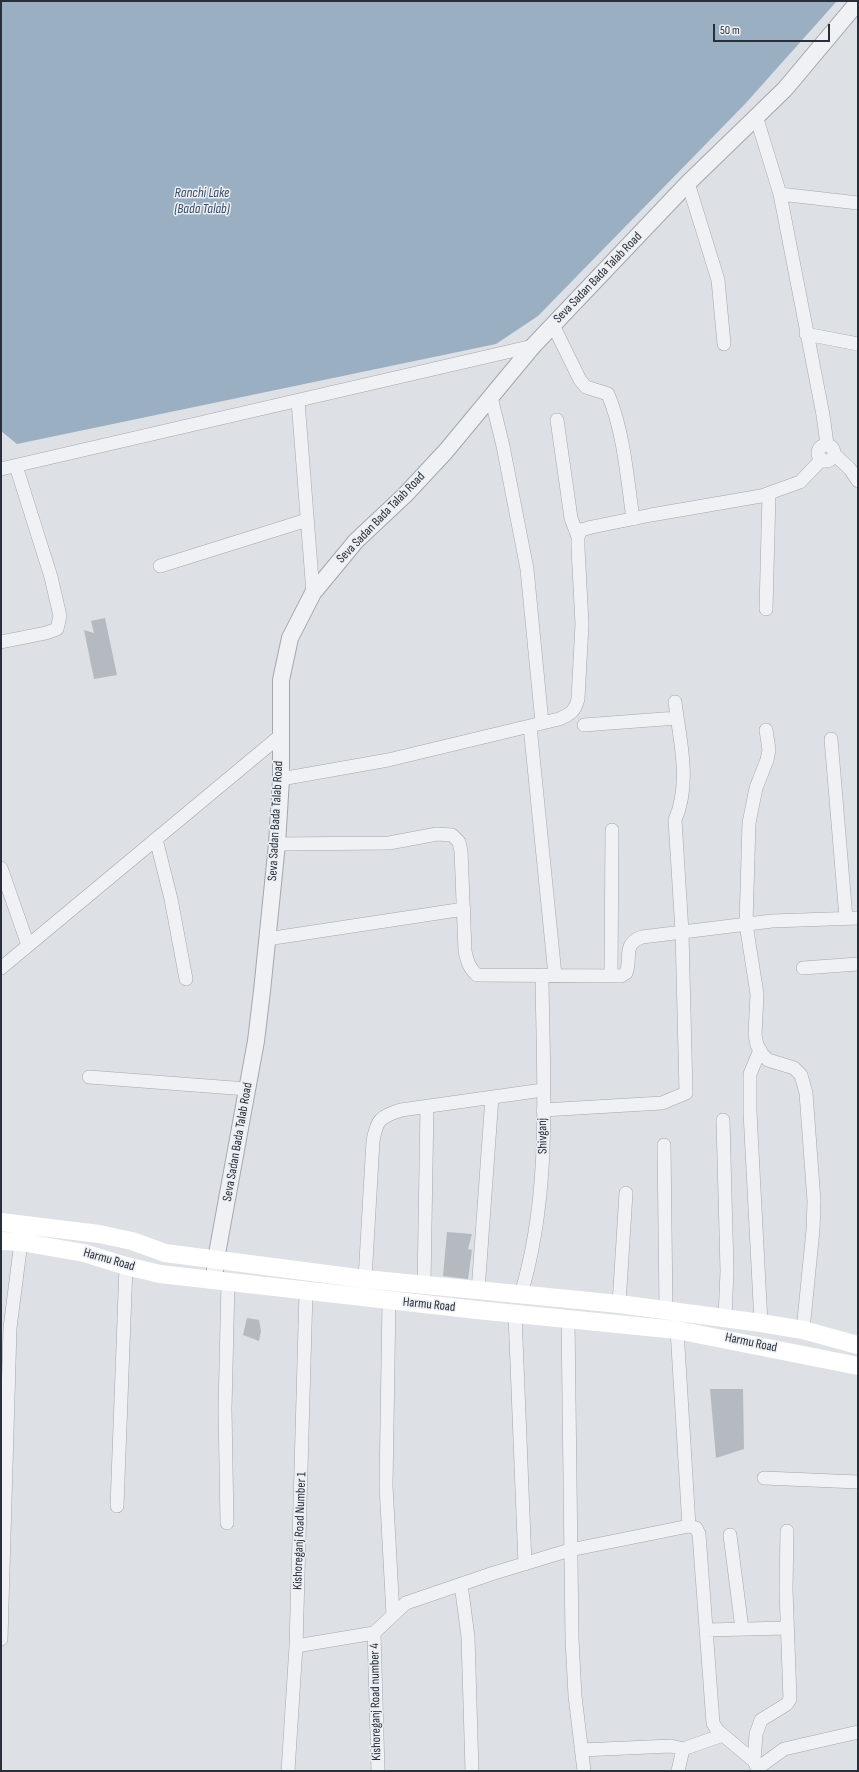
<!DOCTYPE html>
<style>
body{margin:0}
#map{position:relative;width:859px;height:1772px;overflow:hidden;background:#dde0e5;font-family:"Sofia Sans Condensed",sans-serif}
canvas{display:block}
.frame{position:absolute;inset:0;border:2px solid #282f3a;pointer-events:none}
.scale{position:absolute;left:713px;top:24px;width:117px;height:18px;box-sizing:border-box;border:2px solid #282f3a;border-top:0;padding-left:5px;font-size:12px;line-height:14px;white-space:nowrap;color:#282f3a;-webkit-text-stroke:3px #eceff3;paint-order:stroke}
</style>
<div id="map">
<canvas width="859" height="1772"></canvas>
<div class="frame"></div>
<div class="scale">50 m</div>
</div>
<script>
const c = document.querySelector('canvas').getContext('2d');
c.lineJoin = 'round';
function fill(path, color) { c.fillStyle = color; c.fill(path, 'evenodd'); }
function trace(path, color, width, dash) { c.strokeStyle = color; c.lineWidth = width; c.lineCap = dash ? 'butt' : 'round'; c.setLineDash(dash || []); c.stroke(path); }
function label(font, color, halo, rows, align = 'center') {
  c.font = font + ' "Sofia Sans Condensed",sans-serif'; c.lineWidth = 3; c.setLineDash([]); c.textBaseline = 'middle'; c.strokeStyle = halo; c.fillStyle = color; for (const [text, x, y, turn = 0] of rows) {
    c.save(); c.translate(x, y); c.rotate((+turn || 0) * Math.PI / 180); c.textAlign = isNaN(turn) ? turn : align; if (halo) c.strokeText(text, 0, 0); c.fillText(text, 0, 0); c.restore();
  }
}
const water = new Path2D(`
 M 1,1 L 837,1 L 745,104 L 538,316 L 496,344 L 17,444 L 1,431 Z`);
const building = new Path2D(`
 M 105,618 L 117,675 L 94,679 L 84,630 L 94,633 L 91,621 Z
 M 447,1232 L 472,1234 L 468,1249 L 472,1250 L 468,1279 L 443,1276 Z
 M 247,1318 L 259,1320 L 261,1331 L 259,1341 L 243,1335 Z
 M 710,1389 L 743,1389 L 744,1449 L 716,1458 Z`);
const minor = new Path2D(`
 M 756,116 L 780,194 L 823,415 L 827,444
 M 688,183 L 718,280 L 724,344
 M 780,194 L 858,203
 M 553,325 L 580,380 L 586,387 L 608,394 C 624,433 627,477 633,519
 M 806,334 L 858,344
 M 491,397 L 503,446 L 527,569 L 542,723
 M 298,401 L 313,593
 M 557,420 L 571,518 L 578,537
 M818 453a8 8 0 1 1 16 0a8 8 0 1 1-16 0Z
 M 835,455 L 850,469 L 858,481
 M 1,469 L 533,346
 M 160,566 L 307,520
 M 766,609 L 769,494
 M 1,642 L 46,633 L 57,629 L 60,616 L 51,577 L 16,466
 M 584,725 L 677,718
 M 530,726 L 555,975
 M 766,730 L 769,750 L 767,760 L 756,788 L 749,823 L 746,924 L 757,994 L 755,1035 L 757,1045 L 762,1054 L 768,1060 L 794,1068 L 801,1075 L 806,1093 L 814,1201 L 813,1230 L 803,1330
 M 831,739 L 846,918
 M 281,779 L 388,760 L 559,719 C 571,714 575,711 578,699 L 582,624 L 578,548 L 578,537 L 581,530 L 592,527 L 651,515 L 761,496 L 800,482 L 822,459
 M 156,839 L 171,899 L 186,979
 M 277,844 L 389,843 L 437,834 L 452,835 L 459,842 L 461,851 L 465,951 C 467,961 469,968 477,975 L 621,976 L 626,973 C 632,957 622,944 642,937 L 772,921 L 858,918
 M 1,868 L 28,945
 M 267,939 L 464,909
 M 1,968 L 280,736
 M 803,968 L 858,964
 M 611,976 L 612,830
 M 760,1050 L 750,1074 L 750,1112 L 761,1323
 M 89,1077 L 247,1089
 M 543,1110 L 662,1103 L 686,1093 L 682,932 L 675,820 C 691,783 680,741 675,702
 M 723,1120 L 727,1271 L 725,1318
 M 664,1145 L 666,1310
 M 365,1279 L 373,1141 C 377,1119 380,1117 401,1110 L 543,1090
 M 424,1285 L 427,1106
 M 478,1291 L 492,1097
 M 521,1294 C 552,1191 543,1082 542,975
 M 389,1300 L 386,1486 L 393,1615
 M 619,1304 L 626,1193
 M 515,1314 L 525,1564
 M 568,1319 L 572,1639 L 575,1696 L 584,1771
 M 677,1330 L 689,1526
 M 764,1478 L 858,1482
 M 117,1506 L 126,1266
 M 227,1523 L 225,1409 L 228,1282
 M 730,1535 L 742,1629
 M 461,1584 L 468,1637 L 472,1771
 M 706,1630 L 787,1628
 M 374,1633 L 378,1771
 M 1,1639 L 10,1328 L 21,1242
 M 296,1646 L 374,1633 L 406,1603 L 494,1573 L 570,1550 L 689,1526 L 696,1528 L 699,1534 L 713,1723 L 717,1730 L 754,1761 L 759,1771
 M 581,1750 L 671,1746 L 683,1749
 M 754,1761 L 756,1734 L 761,1720 L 787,1704 L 790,1699 L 786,1590 L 787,1531
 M 758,1768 L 784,1749 L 858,1732
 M 288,1771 L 296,1646 L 306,1291
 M 678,1771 L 683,1749 L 723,1735`);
const tertiary = new Path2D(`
 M 214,1280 L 216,1259 L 256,1041 L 262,991 L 277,844 L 281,779 L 281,680 L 290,638 L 313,593 L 356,541 L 405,495 L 446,451 L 533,346 L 688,183 L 785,89 L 858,2`);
const secondary = new Path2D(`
 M 1,1222 L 99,1234 L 132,1241 L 165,1253 L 365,1279 L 619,1304 L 761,1323 L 803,1330 L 858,1345
 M 1,1241 L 21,1242 L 84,1253 L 126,1266 L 160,1274 L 477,1310 L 677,1330 L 858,1366`);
const streetNames = [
 ["Seva Sadan Bada Talab Road",598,278,-46],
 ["Seva Sadan Bada Talab Road",381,518,-46],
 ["Seva Sadan Bada Talab Road",276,821,-87],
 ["Shivganj",543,1136,-91],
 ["Seva Sadan Bada Talab Road",238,1142,-80],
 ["Harmu Road",109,1260,16],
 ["Harmu Road",429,1305,6],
 ["Harmu Road",751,1343,12],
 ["Kishoreganj Road Number 1",300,1531,-88],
 ["Kishoreganj Road number 4",376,1702,-91]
];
const waterNames = [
 ["Ranchi Lake",202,193],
 ["(Bada Talab)",202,209]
];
fill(water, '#9bafc2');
fill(building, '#b5bac1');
trace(minor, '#a3a7ae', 14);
trace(tertiary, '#a3a7ae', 18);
trace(minor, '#eff1f4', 13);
trace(tertiary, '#eff1f4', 16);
trace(secondary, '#fff', 18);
label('13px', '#282f3a', '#eceff3', streetNames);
label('italic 14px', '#374e69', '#eceff3', waterNames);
</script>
